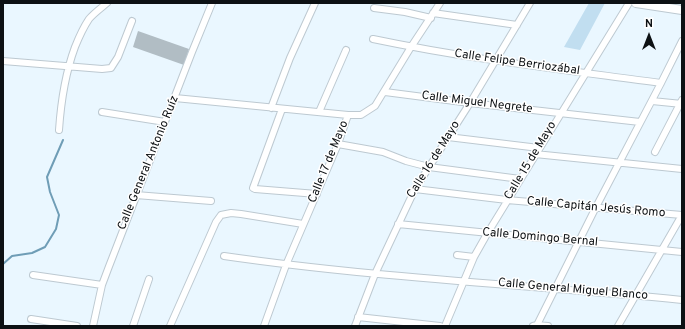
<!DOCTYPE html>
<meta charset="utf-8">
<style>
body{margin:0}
#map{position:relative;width:685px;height:329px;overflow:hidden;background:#eaf7ff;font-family:Overpass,sans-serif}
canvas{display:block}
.frame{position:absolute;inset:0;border:4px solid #0d1114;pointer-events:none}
.north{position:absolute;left:629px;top:16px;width:40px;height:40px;-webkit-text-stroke:3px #fff;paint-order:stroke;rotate:0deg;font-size:11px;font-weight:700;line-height:16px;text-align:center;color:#0d1114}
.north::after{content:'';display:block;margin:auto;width:14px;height:18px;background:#0d1114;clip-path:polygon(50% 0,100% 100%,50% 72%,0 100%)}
</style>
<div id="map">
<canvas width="685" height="329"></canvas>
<div class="frame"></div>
<div class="north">N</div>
</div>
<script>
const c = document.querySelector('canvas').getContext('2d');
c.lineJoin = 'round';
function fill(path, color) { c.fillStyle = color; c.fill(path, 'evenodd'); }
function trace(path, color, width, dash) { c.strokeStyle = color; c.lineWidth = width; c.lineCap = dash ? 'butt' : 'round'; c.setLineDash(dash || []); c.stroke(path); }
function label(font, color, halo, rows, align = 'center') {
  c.font = font + ' Overpass,sans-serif'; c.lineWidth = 3; c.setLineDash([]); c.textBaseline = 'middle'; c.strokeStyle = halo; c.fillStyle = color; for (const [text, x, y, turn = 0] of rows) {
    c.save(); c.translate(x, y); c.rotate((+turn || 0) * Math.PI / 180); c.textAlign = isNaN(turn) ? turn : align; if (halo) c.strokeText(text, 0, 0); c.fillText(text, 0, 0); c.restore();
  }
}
const green = new Path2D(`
 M 589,3 L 605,3 L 580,50 L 564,47 Z`);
const stream = new Path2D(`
 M 3,264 L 12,256 L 32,253 L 45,247 L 56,229 L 59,215 L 50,192 L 47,177 L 63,140`);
const building = new Path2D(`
 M 138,31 L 189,49 L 184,65 L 133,47 Z`);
const street = new Path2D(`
 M 374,8 L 405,12 L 431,18
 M 433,13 L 517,25
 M 373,39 C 468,59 565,70 661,83
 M 3,61 L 102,69 L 111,68 L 118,57 L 132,21
 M 385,92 L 470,103 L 640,122
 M 175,98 L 348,115 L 361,115 L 375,106 L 411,47 L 440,3
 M 652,101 L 682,104
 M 271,108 L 290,58 L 315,3
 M 282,109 L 253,188 L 255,189 L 317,194
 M 102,112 L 165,122
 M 319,112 L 346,50
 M 59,130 C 61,101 65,74 75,47 C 79,37 83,28 89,19 C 94,13 101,8 107,3
 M 448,137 L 539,148
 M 338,144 L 383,152 L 406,161 L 429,167 L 520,179
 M 655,152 L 682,100
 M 535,154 L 682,169
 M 415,189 L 507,200 L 682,215
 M 136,195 L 211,201
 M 398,224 C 493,234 587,242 682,252
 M 457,255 L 474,257
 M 224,256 C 376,278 529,285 682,300
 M 33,275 L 102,285
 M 358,317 L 440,326
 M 31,319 L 77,326
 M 537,325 L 596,207 L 661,83 L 682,41
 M 93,326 L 102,285 L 108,269 L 192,52 L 212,3
 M 133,326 L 149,279
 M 170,326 L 216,222 L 221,215 L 231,213 L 241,214 L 303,224
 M 264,326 L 286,265 L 338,144 L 348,115
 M 355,326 L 375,274 L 415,189 L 470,103 L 530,3
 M 445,326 L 474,257 L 487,234 L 629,3
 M 533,326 L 537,325 L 548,326
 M 618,326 L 682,215`);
const secondary = new Path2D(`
 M 636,3 L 682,10`);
const streetNames = [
 ["Calle Felipe Berriozábal",517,63,8],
 ["Calle Miguel Negrete",477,103,7],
 ["Calle 16 de Mayo",434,160,-58],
 ["Calle 15 de Mayo",531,161,-59],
 ["Calle 17 de Mayo",329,162,-68],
 ["Calle General Antonio Ruíz",149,163,-68],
 ["Calle Capitán Jesús Romo",596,208,5],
 ["Calle Domingo Bernal",540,238,5],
 ["Calle General Miguel Blanco",573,290,5]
];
fill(green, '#c1def0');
trace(stream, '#6f9db6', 2);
fill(building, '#b1bdc4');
trace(street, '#bdc9d1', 8);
trace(secondary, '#bdc9d1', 10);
trace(street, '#fff', 6);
trace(secondary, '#fff', 8);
label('12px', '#0d1114', '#fff', streetNames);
</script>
